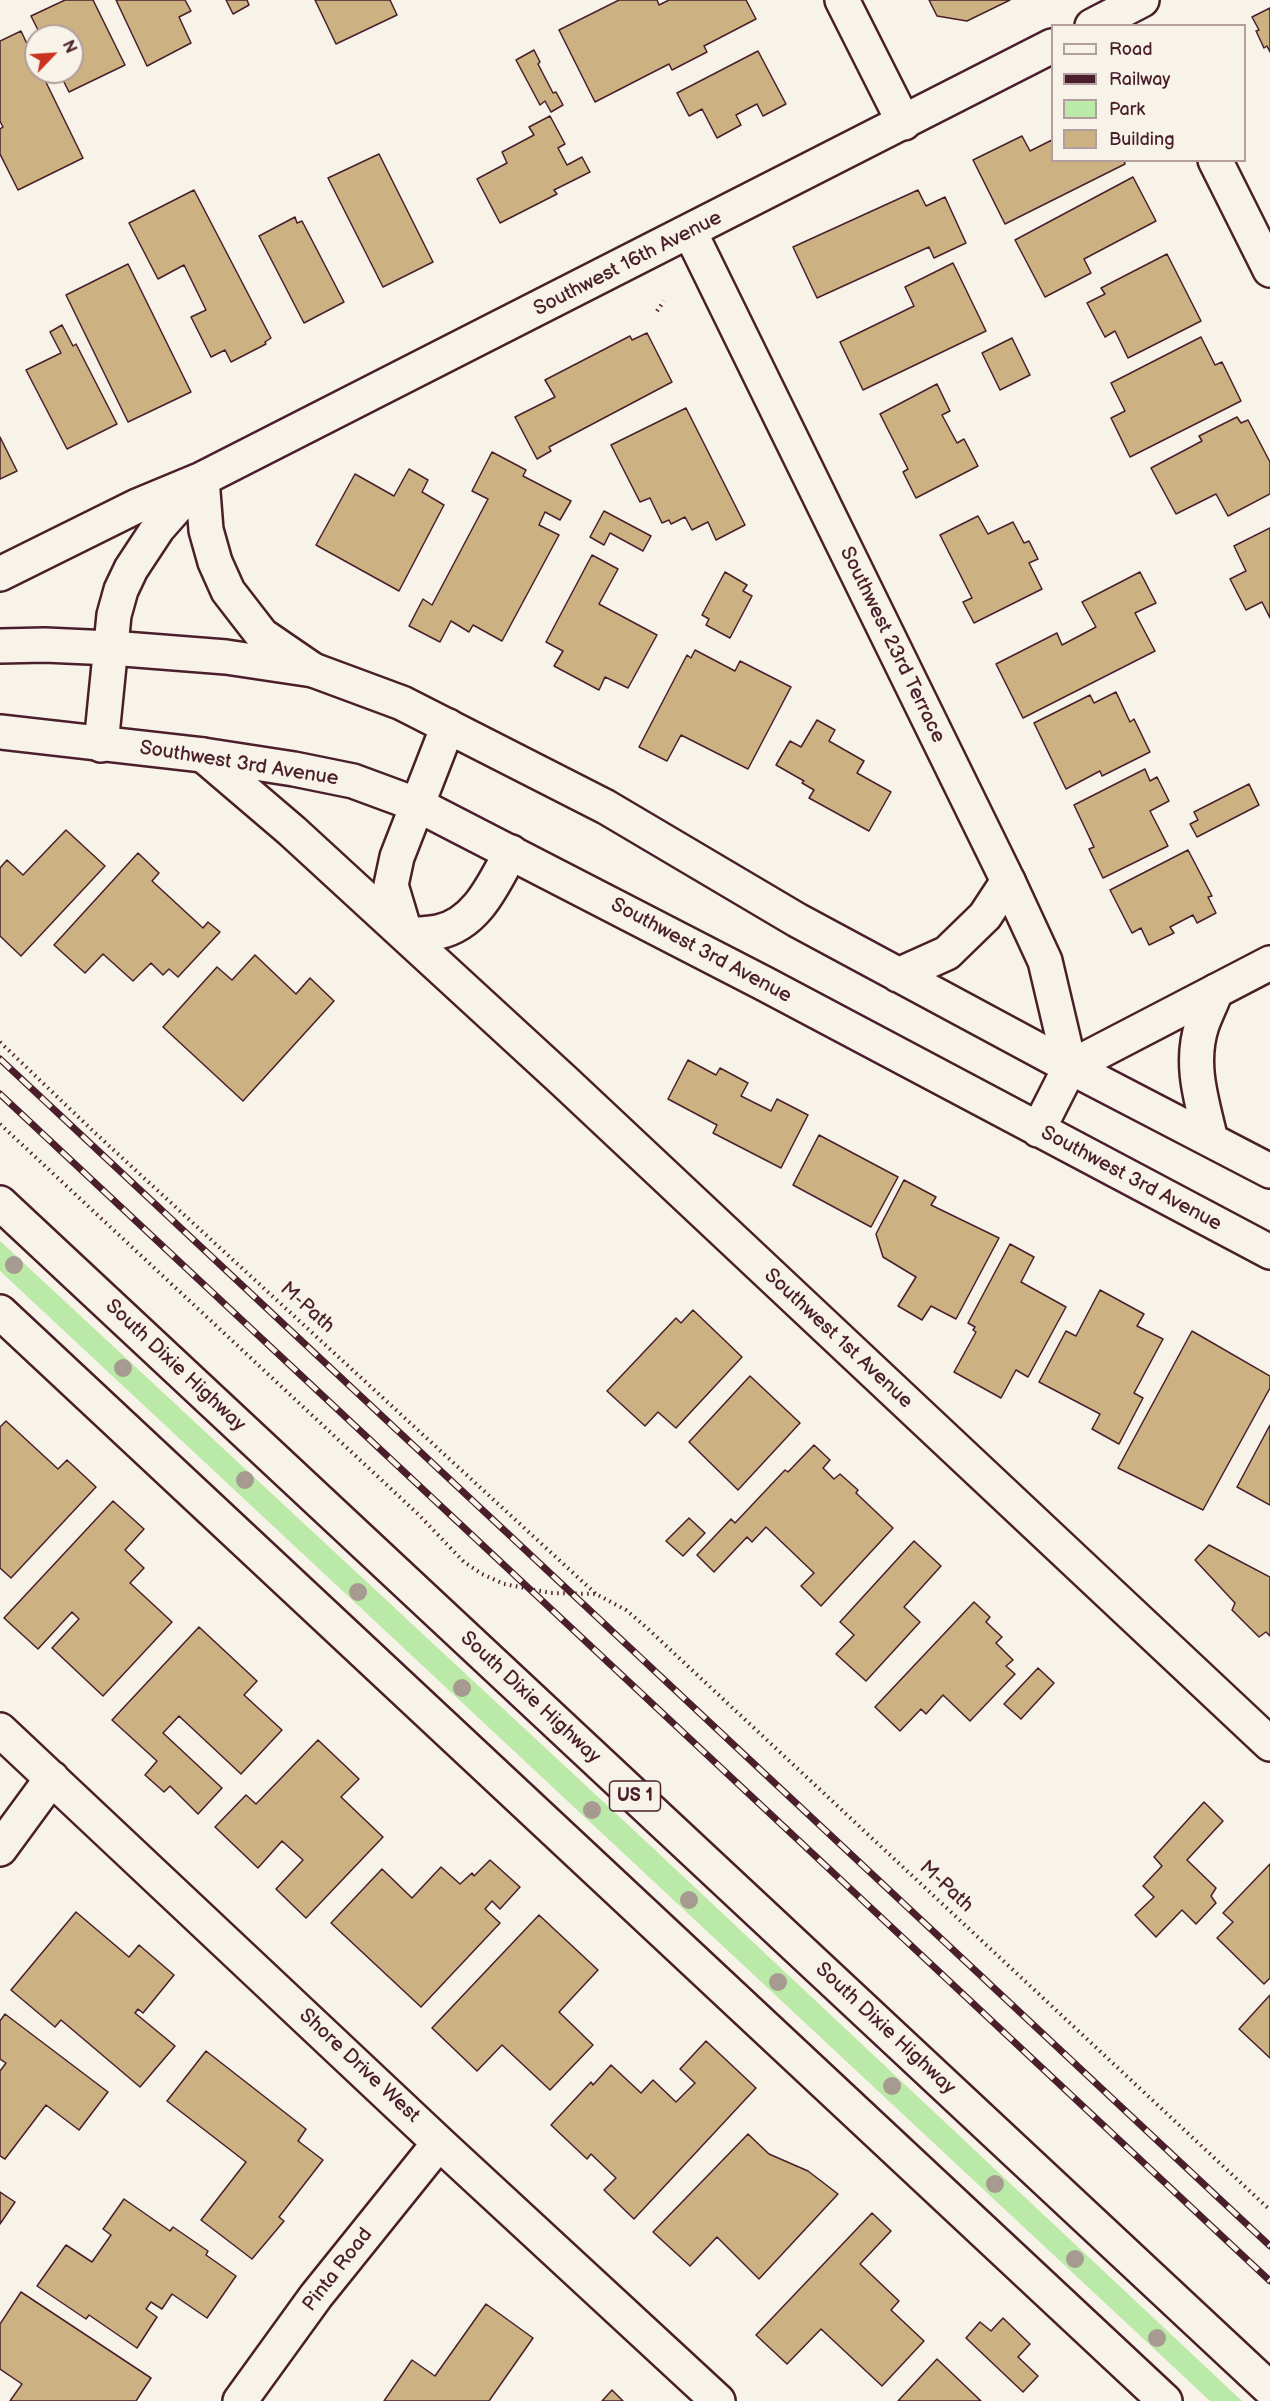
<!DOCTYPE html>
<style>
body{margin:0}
#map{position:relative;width:1270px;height:2401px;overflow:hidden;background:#f7f3e8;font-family:"Balsamiq Sans",sans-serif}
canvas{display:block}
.legend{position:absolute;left:1051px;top:24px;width:195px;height:138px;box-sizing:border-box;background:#f7f3e8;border:2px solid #b29e9c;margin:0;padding:8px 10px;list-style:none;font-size:18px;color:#4a1f2b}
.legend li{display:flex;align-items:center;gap:12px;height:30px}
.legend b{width:30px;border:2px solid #b29e9c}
.north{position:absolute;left:24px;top:24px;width:60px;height:60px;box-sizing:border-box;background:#f7f3e8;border:2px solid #b29e9c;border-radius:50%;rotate:65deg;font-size:16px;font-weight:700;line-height:24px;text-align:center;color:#4a1f2b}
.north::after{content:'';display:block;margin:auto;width:21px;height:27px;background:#c8321e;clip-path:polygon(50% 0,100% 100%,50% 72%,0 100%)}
</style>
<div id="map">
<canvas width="1270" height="2401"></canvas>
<ul class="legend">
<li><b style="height:8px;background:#f7f3e8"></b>Road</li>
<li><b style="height:8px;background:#4a1f2b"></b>Railway</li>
<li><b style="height:16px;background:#bae9a8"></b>Park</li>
<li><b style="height:16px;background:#ccb182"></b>Building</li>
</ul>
<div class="north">N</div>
</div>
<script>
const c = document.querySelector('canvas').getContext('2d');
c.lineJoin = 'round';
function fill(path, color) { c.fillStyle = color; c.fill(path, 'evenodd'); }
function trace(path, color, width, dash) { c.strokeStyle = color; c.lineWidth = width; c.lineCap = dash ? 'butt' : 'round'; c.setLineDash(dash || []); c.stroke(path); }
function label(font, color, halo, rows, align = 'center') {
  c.font = font + ' "Balsamiq Sans",sans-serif'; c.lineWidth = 5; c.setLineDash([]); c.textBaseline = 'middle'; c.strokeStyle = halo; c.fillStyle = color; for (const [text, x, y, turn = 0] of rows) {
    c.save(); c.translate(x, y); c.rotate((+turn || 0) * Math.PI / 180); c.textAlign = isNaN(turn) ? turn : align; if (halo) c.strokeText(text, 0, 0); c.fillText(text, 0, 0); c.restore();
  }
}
const green = new Path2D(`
 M 0,1241 L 639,1835 L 1242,2401 L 1210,2401 L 0,1271 Z`);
const building = new Path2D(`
 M 65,0 L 93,0 L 125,65 L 69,92 L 59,72 L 72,72 L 72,36 L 41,36 L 31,16 Z
 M 116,0 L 185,0 L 191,11 L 179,17 L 191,43 L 147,66 Z
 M 226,0 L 247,0 L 249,5 L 233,14 Z
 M 315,0 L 390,0 L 397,15 L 336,44 Z
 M 619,0 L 657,0 L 659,5 L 669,0 L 746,0 L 756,19 L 704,46 L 707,52 L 672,70 L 669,64 L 595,102 L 559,30 Z
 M 929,0 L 1010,0 L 967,21 L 937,16 Z
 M 1270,8 L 1270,52 L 1267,46 L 1264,48 L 1256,31 L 1259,30 L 1252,17 Z
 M 21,31 L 36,63 L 36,72 L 41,72 L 83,158 L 18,190 L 0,154 L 0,129 L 3,127 L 0,121 L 0,41 Z
 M 534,50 L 540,62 L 538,64 L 553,93 L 556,92 L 563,105 L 551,112 L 545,101 L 540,105 L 516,60 Z
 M 758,51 L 786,104 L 763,116 L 757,104 L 736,115 L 741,125 L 717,138 L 702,109 L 689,116 L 677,93 Z
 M 550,116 L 565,144 L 558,148 L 567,165 L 582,157 L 590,172 L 554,190 L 557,194 L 500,223 L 477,179 L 507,163 L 502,152 L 534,135 L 529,127 Z
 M 1022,136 L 1030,151 L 1052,140 L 1052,160 L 1124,160 L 1125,164 L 1005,224 L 973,160 Z
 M 379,154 L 433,262 L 383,287 L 328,178 Z
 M 1133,177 L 1156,221 L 1084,259 L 1091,273 L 1045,297 L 1015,240 Z
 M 194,190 L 271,338 L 265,342 L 266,344 L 231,362 L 225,350 L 211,357 L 191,317 L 206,310 L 184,265 L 158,279 L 129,223 Z
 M 918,190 L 926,206 L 945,197 L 966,243 L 934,258 L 929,247 L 817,298 L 793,247 Z
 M 295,217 L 297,223 L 302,221 L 344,302 L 304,323 L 259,236 Z
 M 1167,254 L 1201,321 L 1128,358 L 1115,331 L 1105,337 L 1087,303 L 1105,294 L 1101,288 Z
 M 953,263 L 986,331 L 863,390 L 840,342 L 914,306 L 905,287 Z
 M 128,264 L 191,392 L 128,422 L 66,295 Z
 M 62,325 L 73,346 L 76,344 L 117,424 L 67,449 L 26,370 L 61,353 L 50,332 Z
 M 647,333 L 672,382 L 549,447 L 551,451 L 537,459 L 515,417 L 555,397 L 545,380 L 630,336 L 632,340 Z
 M 1201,337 L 1215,365 L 1222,362 L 1241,401 L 1130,457 L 1111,418 L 1125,411 L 1111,383 Z
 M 1012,338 L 1030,375 L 1000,390 L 982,353 Z
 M 937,384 L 950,411 L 942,415 L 957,443 L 964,439 L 978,466 L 916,498 L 903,472 L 908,469 L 880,414 Z
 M 686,408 L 745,525 L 716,540 L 708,522 L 692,530 L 685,517 L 671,524 L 669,520 L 662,523 L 650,498 L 640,502 L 611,445 Z
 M 1237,417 L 1241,423 L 1248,420 L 1270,462 L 1270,494 L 1228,516 L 1216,494 L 1176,514 L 1151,468 L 1202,441 L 1199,436 Z
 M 0,437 L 17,471 L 0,479 Z
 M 492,452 L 526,470 L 523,476 L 571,501 L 560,520 L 545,512 L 539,525 L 559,535 L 502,641 L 473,625 L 469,632 L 451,621 L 440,642 L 409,626 L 423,599 L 432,605 L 488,499 L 472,491 Z
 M 409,469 L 428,480 L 422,492 L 444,505 L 399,591 L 316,545 L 355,474 L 394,496 Z
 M 604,511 L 651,536 L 643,551 L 610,533 L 604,545 L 590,537 Z
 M 978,516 L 988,534 L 1013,522 L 1024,543 L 1029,541 L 1038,559 L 1029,563 L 1042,589 L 974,623 L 963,602 L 972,598 L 940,535 Z
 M 1270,528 L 1270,618 L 1262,602 L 1246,610 L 1230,579 L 1246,571 L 1234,546 Z
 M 592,555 L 618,569 L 599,604 L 657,635 L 628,688 L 605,677 L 599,690 L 554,666 L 563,651 L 546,642 Z
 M 725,572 L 747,585 L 743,591 L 752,596 L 730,638 L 706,625 L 709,619 L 702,615 Z
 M 1140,572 L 1156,603 L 1135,613 L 1155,651 L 1023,718 L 996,664 L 1057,633 L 1062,645 L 1096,627 L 1082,602 Z
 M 695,650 L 735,671 L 740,661 L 791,687 L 748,769 L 681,735 L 667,761 L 639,747 L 687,655 L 691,658 Z
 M 1116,692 L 1130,722 L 1134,719 L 1150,752 L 1102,776 L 1100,771 L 1066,789 L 1034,723 L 1090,695 L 1094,703 Z
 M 817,720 L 835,730 L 829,741 L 864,761 L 857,773 L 891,792 L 869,831 L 809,798 L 814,790 L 802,783 L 804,781 L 776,765 L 790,741 L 801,747 Z
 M 1145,769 L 1150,781 L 1157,777 L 1169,801 L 1150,811 L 1168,846 L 1103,878 L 1089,849 L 1094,847 L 1074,805 Z
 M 1249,784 L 1259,805 L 1197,837 L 1190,824 L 1198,820 L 1194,812 Z
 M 66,830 L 105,866 L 21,956 L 0,936 L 0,868 L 7,860 L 23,875 Z
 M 1188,850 L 1212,896 L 1208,897 L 1216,913 L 1197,923 L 1193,915 L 1170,927 L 1174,933 L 1149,945 L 1141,928 L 1132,933 L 1110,890 Z
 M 138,853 L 159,873 L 152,881 L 203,928 L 208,922 L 220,932 L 178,977 L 169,969 L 163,975 L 151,963 L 133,981 L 103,954 L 85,973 L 54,945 Z
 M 255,955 L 296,994 L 310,978 L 334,1001 L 243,1101 L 163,1027 L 217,967 L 232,980 Z
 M 688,1060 L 716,1075 L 720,1068 L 748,1083 L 741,1096 L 771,1111 L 777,1099 L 808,1115 L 781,1168 L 713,1133 L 717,1125 L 668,1099 Z
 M 819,1135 L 898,1177 L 871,1227 L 793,1185 Z
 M 904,1180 L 936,1197 L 931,1205 L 999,1238 L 956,1319 L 931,1306 L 922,1320 L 898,1306 L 916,1277 L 883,1257 L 876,1234 Z
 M 1010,1244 L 1034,1257 L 1021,1282 L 1066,1307 L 1028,1377 L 1016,1370 L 1001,1398 L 954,1372 L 976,1332 L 973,1330 L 975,1327 L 968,1323 Z
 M 1100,1290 L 1144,1314 L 1137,1326 L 1163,1339 L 1134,1393 L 1143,1398 L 1119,1444 L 1092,1429 L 1100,1414 L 1039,1382 L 1066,1331 L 1076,1336 Z
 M 693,1310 L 742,1357 L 676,1428 L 658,1412 L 645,1426 L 607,1391 L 676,1318 L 681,1323 Z
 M 1192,1331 L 1270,1376 L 1270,1388 L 1203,1510 L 1118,1468 Z
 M 750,1376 L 800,1423 L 738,1490 L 689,1442 Z
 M 6,1421 L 58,1469 L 67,1460 L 96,1487 L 11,1578 L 0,1568 L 0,1427 Z
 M 1270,1425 L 1270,1505 L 1237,1487 Z
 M 814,1445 L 830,1460 L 823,1468 L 834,1479 L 840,1474 L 858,1490 L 856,1493 L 893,1528 L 821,1606 L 801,1586 L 814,1573 L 766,1527 L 752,1542 L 747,1537 L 714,1572 L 697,1555 L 731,1519 L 735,1523 L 785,1470 L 788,1472 Z
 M 113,1501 L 144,1529 L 125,1550 L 144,1568 L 130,1583 L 172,1622 L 103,1696 L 52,1648 L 79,1619 L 72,1612 L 38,1649 L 4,1618 Z
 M 689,1518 L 705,1533 L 683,1556 L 666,1541 Z
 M 914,1541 L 941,1566 L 904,1607 L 920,1622 L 866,1681 L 836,1654 L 854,1635 L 840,1622 Z
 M 1209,1545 L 1270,1577 L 1270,1636 L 1266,1632 L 1259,1637 L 1232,1610 L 1235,1603 L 1195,1560 Z
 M 974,1602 L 990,1617 L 986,1622 L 1002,1637 L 996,1643 L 1013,1660 L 1006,1666 L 1015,1674 L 970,1721 L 943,1695 L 926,1714 L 921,1709 L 900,1731 L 875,1707 Z
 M 199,1627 L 257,1681 L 244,1695 L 282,1730 L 241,1774 L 179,1716 L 163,1733 L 222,1788 L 198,1814 L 170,1786 L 164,1792 L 145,1775 L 157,1761 L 112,1720 Z
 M 1038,1668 L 1054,1683 L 1021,1719 L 1004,1704 Z
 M 318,1740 L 359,1779 L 341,1797 L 383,1837 L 306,1918 L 276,1889 L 303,1860 L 282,1841 L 258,1868 L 215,1827 L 246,1795 L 256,1804 Z
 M 1204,1802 L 1223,1821 L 1187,1860 L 1216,1888 L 1211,1896 L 1216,1903 L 1196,1924 L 1182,1910 L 1156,1937 L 1135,1915 L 1154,1897 L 1143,1886 L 1162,1866 L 1154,1857 Z
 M 490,1860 L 520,1887 L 500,1909 L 492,1901 L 485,1909 L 500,1923 L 421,2007 L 331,1923 L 382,1869 L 412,1898 L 441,1867 L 460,1884 L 472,1873 L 474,1876 Z
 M 1270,1864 L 1270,1978 L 1264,1984 L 1217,1938 L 1233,1922 L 1223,1913 Z
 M 76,1912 L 129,1957 L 139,1945 L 174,1975 L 143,2013 L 138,2009 L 135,2013 L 175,2046 L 140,2087 L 61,2020 L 55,2027 L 11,1990 Z
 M 539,1915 L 598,1970 L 559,2012 L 593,2045 L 550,2090 L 502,2045 L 477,2071 L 432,2028 Z
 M 1270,1995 L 1270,2058 L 1239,2029 Z
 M 5,2014 L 108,2092 L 79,2130 L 46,2105 L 5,2159 L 0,2156 L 0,2071 L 6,2063 L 0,2059 L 0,2021 Z
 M 706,2041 L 756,2088 L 634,2219 L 604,2190 L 616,2178 L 591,2154 L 587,2159 L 551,2125 L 591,2082 L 593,2085 L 611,2065 L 641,2093 L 653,2080 L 676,2102 L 695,2083 L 680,2069 Z
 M 206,2051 L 306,2129 L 298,2141 L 323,2160 L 279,2217 L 284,2221 L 252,2259 L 201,2220 L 246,2162 L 167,2101 Z
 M 748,2134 L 769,2154 L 808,2171 L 838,2194 L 759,2279 L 717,2237 L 690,2266 L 653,2232 Z
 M 0,2192 L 15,2202 L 0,2224 Z
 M 124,2199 L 170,2231 L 173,2227 L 208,2251 L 206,2255 L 236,2276 L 207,2318 L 172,2294 L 162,2309 L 151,2302 L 146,2309 L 157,2317 L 137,2348 L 89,2315 L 86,2319 L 37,2286 L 66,2245 L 92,2262 L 111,2235 L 103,2229 Z
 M 872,2213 L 891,2231 L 860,2264 L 899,2301 L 891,2310 L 924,2341 L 882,2386 L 821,2329 L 787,2364 L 756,2335 Z
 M 21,2292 L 151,2378 L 136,2401 L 10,2401 L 22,2384 L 0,2369 L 0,2324 Z
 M 486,2304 L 533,2338 L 489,2401 L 384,2401 L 412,2360 L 435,2376 Z
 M 1003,2318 L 1030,2344 L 1018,2357 L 1038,2376 L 1023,2392 L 966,2338 L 980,2322 L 991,2331 Z
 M 937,2359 L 981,2401 L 898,2401 Z
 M 612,2390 L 623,2401 L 602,2401 Z`);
const path = new Path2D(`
 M 657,311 L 664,301
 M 0,1042 L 93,1131 L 596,1594
 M 0,1124 L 419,1515 L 464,1562 L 482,1574 L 504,1584 L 551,1593 L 596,1594 L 626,1610 L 647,1628 L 1270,2210`);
const minor = new Path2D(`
 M 842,0 L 904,123
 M 1092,26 L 1142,0
 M 1215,160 L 1270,270
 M 690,232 L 1008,881 L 1045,961 L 1070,1067 L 1270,963
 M 202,479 L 206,530 L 215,562 L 228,591 L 262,635 L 313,670
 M 0,574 L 137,506 L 202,479 L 1052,46
 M 101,745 L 114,615 L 121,590 L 131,569 L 158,528 L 196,485
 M 203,755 L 292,831 L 564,1081 L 1270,1744
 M 406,935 L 391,885 L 397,857 L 448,726
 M 406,935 C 416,934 428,934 438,932 C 477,924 494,883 511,852
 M 0,1730 L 439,2143 L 718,2401
 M 0,1849 L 52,1778
 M 240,2401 L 316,2296 L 439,2143`);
const secondary = new Path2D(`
 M 0,646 L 45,645 L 111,648 L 226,657 L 313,670 L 402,703 L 606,807 L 797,920 L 1070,1067 L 1270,1171
 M 0,732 L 203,755 L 294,769 L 353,781 L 418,805 L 765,984 L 1270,1252
 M 898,975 L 947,953 L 985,916 L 1008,881
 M 1038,1130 L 1070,1067
 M 1211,1140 C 1202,1102 1189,1064 1202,1025 C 1206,1014 1212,1002 1216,991`);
const trunk = new Path2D(`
 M 0,1203 L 1270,2389
 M 0,1312 L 1165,2401`);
const rail = new Path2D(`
 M 0,1059 L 1270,2246
 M 0,1094 L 1270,2281`);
const trees = [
 [14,1265],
 [123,1368],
 [245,1480],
 [358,1592],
 [462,1688],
 [592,1810],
 [689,1900],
 [778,1982],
 [892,2086],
 [995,2184],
 [1075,2259],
 [1157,2338]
];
const shields = [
 [635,1796,51]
];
const shieldNames = [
 ["US 1",635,1796]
];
const streetNames = [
 ["Southwest 16th Avenue",628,264,-27],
 ["Southwest 23rd Terrace",892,645,64],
 ["Southwest 3rd Avenue",239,764,9],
 ["Southwest 3rd Avenue",701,951,28],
 ["Southwest 3rd Avenue",1131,1179,28],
 ["M-Path",307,1308,42],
 ["Southwest 1st Avenue",838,1339,43],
 ["South Dixie Highway",175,1366,43],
 ["South Dixie Highway",530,1698,43],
 ["M-Path",946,1887,43],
 ["South Dixie Highway",885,2029,43],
 ["Shore Drive West",359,2066,43],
 ["Pinta Road",338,2270,-52]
];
fill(green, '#bae9a8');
fill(building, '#ccb182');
trace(building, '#4a1f2b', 1.5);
trace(minor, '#4a1f2b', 38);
trace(secondary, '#4a1f2b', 38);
trace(trunk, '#4a1f2b', 38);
trace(path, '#4a1f2b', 4, [1.5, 4.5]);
trace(minor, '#f7f3e8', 33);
trace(secondary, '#f7f3e8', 33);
trace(trunk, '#f7f3e8', 33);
trace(rail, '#4a1f2b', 7);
trace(rail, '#f7f3e8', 4.5, [14]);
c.fillStyle = '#a79a91';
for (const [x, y] of trees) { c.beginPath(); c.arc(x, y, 9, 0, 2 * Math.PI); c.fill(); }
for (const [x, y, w] of shields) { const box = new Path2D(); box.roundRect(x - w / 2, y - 15, w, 30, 4.5); c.fillStyle = '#f7f3e8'; c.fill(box); trace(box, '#4a1f2b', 1.5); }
label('bold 18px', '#4a1f2b', null, shieldNames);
label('20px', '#4a1f2b', '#f7f3e8', streetNames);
</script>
